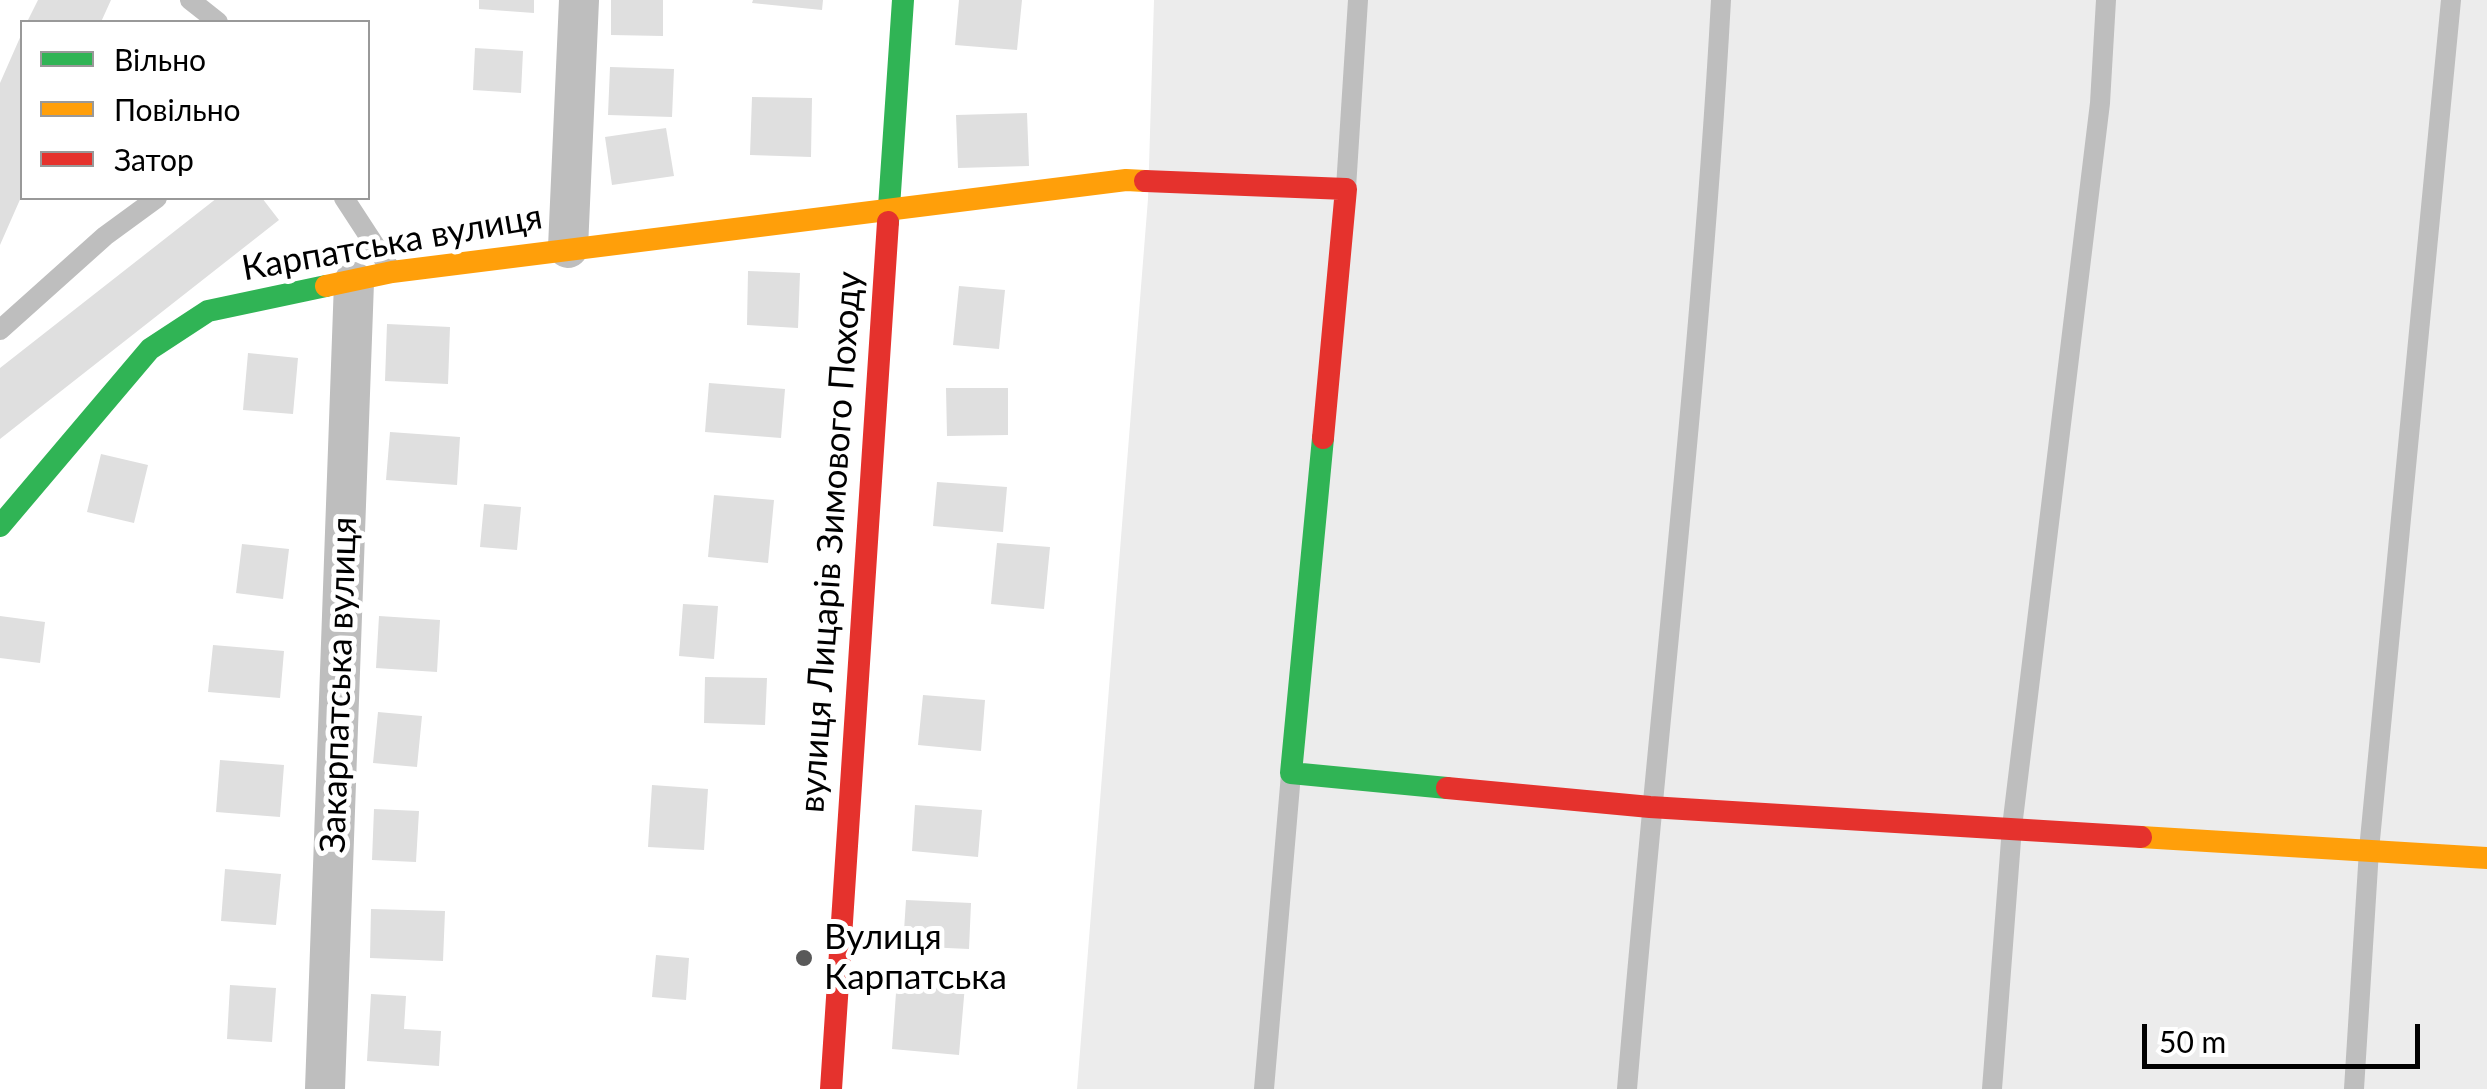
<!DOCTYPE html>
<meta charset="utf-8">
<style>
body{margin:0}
#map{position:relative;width:2487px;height:1089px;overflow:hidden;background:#fff;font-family:Lato,sans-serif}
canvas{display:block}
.legend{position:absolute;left:20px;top:20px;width:350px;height:180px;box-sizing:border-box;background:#fff;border:2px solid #999;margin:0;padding:12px 18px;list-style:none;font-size:30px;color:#000}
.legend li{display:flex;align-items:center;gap:20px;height:50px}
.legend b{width:50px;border:2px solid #999}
.scale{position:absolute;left:2142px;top:1024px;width:278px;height:45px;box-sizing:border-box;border:5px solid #000;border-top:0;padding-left:12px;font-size:30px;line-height:35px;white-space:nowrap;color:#000;-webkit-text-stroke:8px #fff;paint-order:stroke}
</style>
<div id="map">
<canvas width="2487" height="1089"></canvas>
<ul class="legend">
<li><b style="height:12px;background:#30b455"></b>Вільно</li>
<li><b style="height:12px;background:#ff9f0a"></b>Повільно</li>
<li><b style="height:12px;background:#e5322d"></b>Затор</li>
</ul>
<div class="scale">50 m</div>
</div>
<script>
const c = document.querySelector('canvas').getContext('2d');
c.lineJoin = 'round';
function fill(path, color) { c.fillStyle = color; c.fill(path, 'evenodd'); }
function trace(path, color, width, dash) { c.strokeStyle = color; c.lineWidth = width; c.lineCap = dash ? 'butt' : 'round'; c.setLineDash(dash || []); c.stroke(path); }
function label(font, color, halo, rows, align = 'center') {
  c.font = font + ' Lato,sans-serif'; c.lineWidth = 10; c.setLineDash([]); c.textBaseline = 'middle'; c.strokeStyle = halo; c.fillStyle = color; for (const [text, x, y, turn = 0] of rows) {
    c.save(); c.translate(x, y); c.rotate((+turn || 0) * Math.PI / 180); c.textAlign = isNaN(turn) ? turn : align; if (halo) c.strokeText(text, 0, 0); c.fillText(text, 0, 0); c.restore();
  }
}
const green = new Path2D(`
 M 1154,0 L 2487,0 L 2487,1089 L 1077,1089 L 1148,199 Z`);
const building = new Path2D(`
 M 38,0 L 111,0 L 101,22 L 27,22 Z
 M 479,0 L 534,0 L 534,13 L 479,9 Z
 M 611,0 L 663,0 L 663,36 L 611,35 Z
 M 753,0 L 823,0 L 822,10 L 752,3 Z
 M 959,0 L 1022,0 L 1017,50 L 955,45 Z
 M 22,33 L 22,195 L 0,245 L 0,83 Z
 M 475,48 L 523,51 L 521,93 L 473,90 Z
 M 610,67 L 674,69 L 672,117 L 608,115 Z
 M 752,97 L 812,98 L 811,157 L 750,155 Z
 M 1027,113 L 1029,166 L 958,168 L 956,115 Z
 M 666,128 L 674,176 L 612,185 L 605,137 Z
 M 217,198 L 262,198 L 279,220 L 0,439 L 0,368 Z
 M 748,271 L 800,273 L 798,328 L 747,325 Z
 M 959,286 L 1005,290 L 999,349 L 953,345 Z
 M 387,324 L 450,327 L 448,384 L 385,381 Z
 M 248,353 L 298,358 L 293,414 L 243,410 Z
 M 709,383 L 785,389 L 781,438 L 705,432 Z
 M 946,388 L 1008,388 L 1008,435 L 947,436 Z
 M 390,432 L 460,437 L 457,485 L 386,480 Z
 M 101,454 L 148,465 L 134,523 L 87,512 Z
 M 937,482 L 1007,487 L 1003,532 L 933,526 Z
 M 714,495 L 774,500 L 768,563 L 708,557 Z
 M 484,504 L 521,507 L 517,550 L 480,547 Z
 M 997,543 L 1050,547 L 1044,609 L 991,604 Z
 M 242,544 L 289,549 L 283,599 L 236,593 Z
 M 683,604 L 718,606 L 714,659 L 679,656 Z
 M 0,616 L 45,622 L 40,663 L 0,658 Z
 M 379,616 L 440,620 L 437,672 L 376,668 Z
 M 213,645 L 284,651 L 280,698 L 208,692 Z
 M 705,677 L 767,678 L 765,725 L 704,723 Z
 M 923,695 L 985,700 L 981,751 L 918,745 Z
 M 378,712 L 422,716 L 417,767 L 373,763 Z
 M 220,760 L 284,765 L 280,817 L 216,812 Z
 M 652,785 L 708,789 L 704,850 L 648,847 Z
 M 915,805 L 982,810 L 978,857 L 912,851 Z
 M 374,809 L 419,811 L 416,862 L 372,860 Z
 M 225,869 L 281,874 L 276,925 L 221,921 Z
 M 906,900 L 971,903 L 969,949 L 903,946 Z
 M 371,909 L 445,911 L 443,961 L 370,958 Z
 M 656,955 L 689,958 L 686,1000 L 652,997 Z
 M 897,979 L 965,985 L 959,1055 L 892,1049 Z
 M 230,985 L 276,988 L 272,1042 L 227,1039 Z
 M 371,994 L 406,996 L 404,1029 L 441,1031 L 439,1066 L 367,1061 Z`);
const lane = new Path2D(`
 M 190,0 L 218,22
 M 1346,188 L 1358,0
 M 344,198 L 389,267
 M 0,330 L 105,236 L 157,198
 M 1264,1089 L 1291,774
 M 1627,1089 C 1657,726 1701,364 1721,0
 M 1992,1089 L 2012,827 L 2100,103 L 2106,0
 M 2354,1089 L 2369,850 L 2451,0`);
const street = new Path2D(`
 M 568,248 L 579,0
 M 325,1089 L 354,282`);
const fast = new Path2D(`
 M 888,222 L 903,0
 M 1323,438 L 1291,773 L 1447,788
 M 0,526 L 150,349 L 208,311 L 326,286`);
const slow = new Path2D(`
 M 326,286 L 392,272 L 1126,180 L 1145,181
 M 2141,837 L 2487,858`);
const jam = new Path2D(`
 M 1145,181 L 1346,189 L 1323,438
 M 1447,788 L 1650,807 L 2141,837
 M 831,1089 L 888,222`);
const markers = [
 [804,958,10,"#595959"]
];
const streetNames = [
 ["Карпатська вулиця",392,243,-10],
 ["вулиця Лицарів Зимового Походу",831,542,-86],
 ["Закарпатська вулиця",339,685,-88]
];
const poiNames = [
 ["Вулиця",824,938],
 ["Карпатська",824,978]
];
fill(green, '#ececec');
fill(building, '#dfdfdf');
trace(lane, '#bebebe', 20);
trace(street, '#bebebe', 40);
trace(fast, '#30b455', 22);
trace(slow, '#ff9f0a', 22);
trace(jam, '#e5322d', 22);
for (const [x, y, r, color] of markers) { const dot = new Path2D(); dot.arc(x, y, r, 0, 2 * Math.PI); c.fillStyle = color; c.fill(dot); trace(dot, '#fff', 4); }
label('35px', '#000', '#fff', streetNames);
label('35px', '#000', '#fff', poiNames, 'left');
</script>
